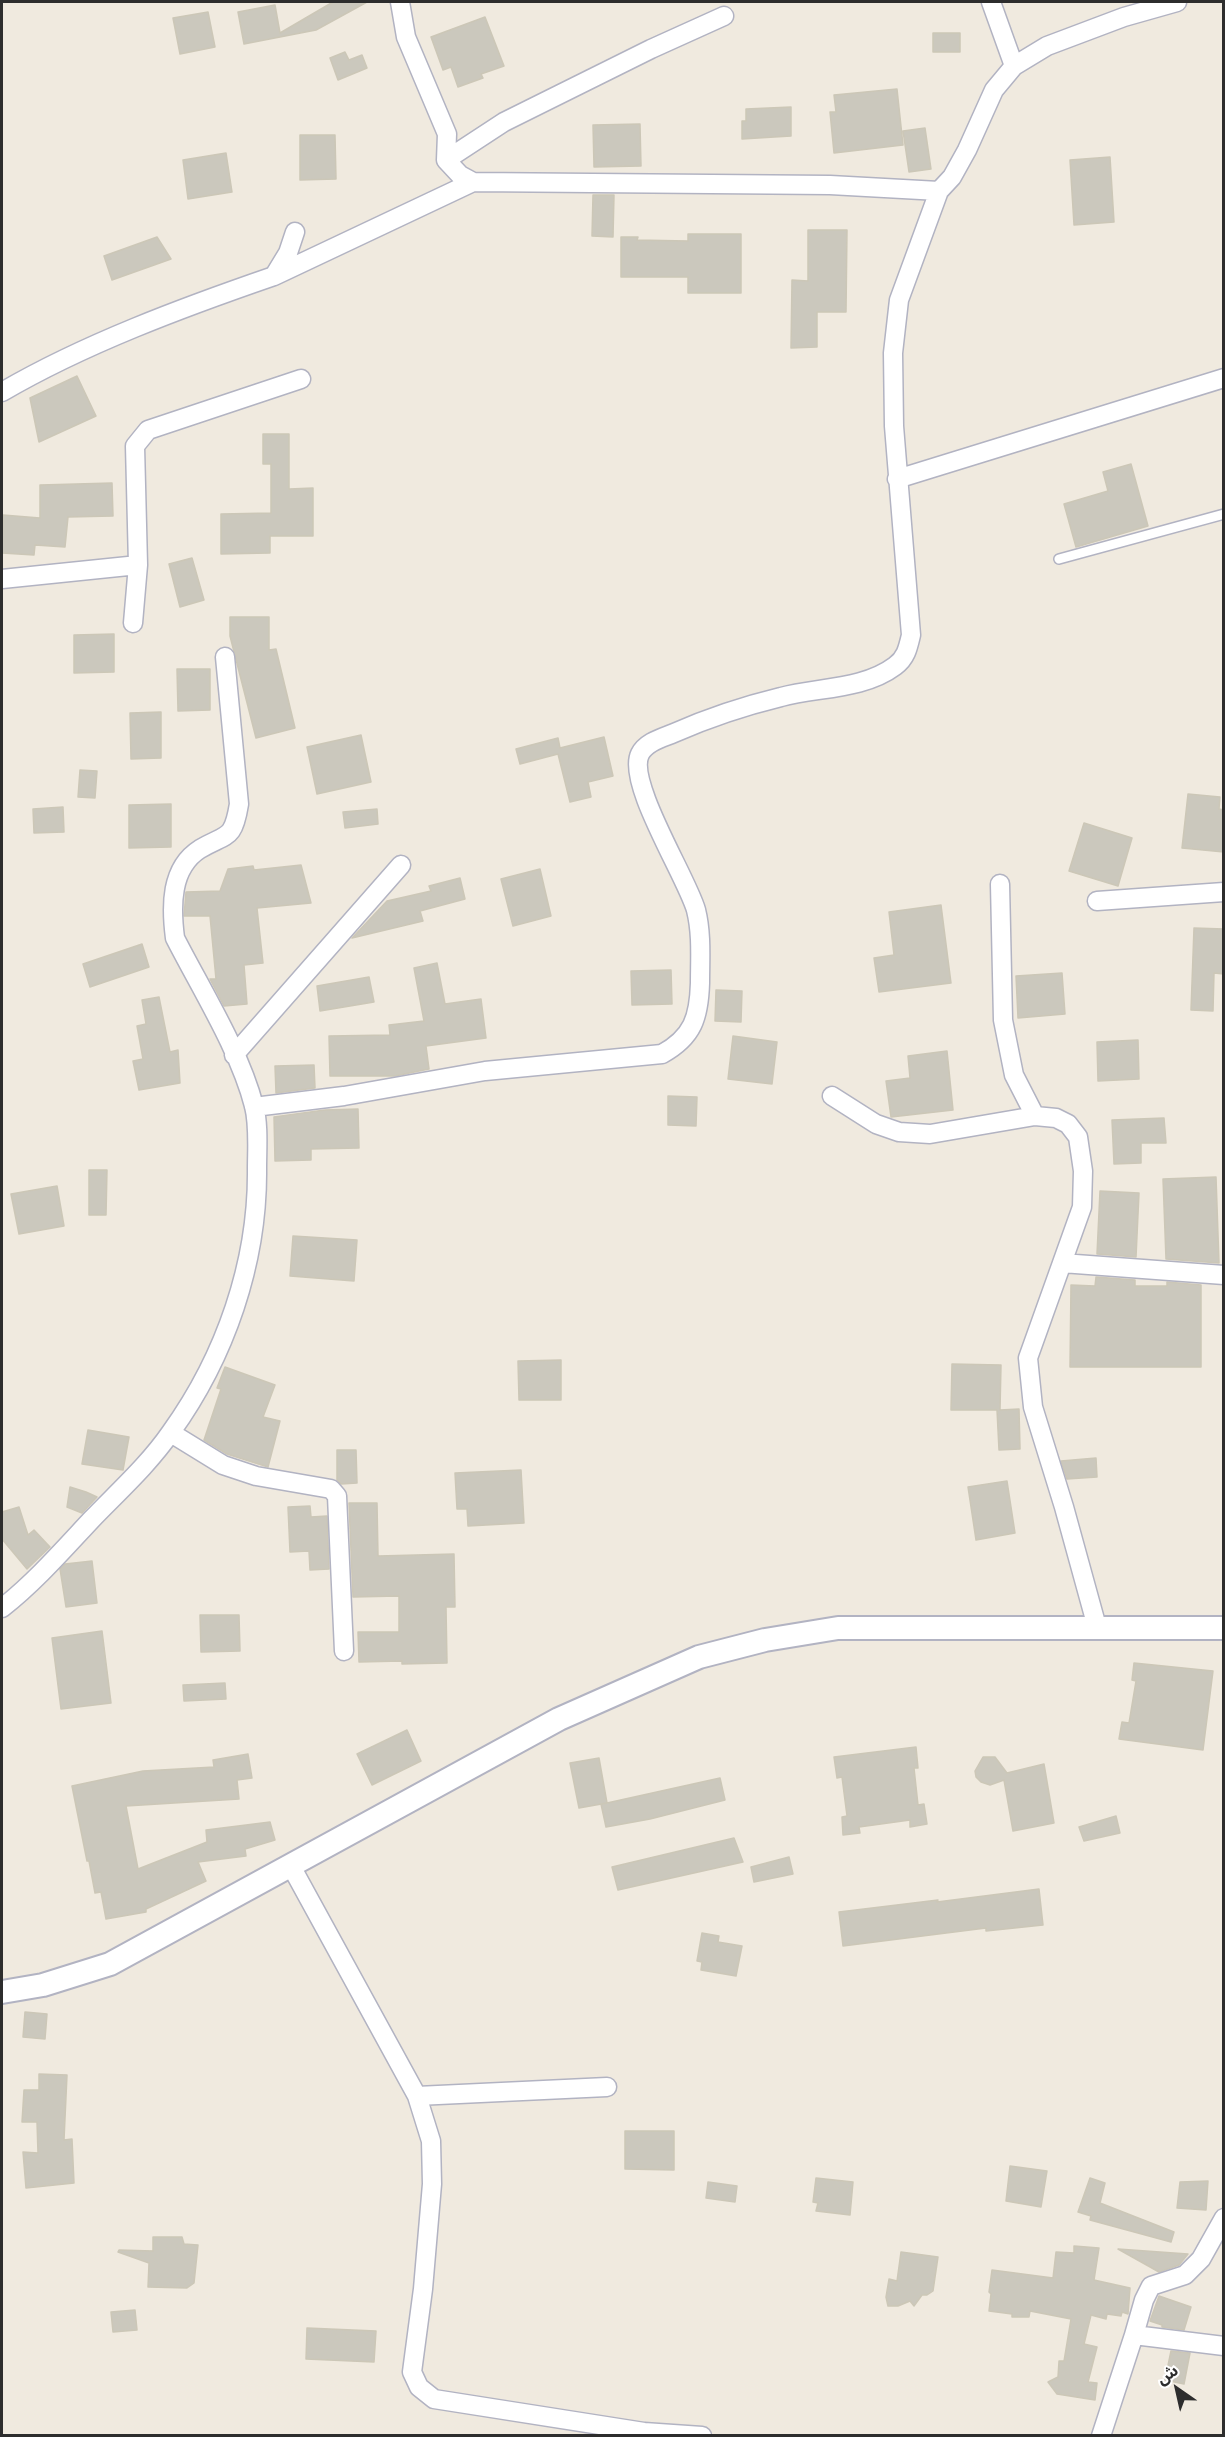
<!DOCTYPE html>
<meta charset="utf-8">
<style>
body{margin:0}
#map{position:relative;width:1225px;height:2437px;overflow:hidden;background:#f0eadf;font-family:"PT Sans","Noto Sans Arabic",sans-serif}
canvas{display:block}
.frame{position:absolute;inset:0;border:3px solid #2d2d2d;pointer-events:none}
.north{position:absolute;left:1147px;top:2359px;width:60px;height:60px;-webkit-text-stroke:4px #fff;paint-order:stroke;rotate:326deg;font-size:16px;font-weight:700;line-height:24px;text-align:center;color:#2d2d2d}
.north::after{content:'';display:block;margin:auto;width:21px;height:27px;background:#2d2d2d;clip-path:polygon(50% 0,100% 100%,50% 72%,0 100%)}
</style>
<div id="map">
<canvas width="1225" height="2437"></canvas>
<div class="frame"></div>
<div class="north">ش</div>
</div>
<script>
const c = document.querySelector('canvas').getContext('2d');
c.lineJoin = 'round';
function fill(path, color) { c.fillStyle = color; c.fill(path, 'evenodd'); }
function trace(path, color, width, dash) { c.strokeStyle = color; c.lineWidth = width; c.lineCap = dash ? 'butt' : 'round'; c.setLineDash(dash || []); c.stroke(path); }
const building = new Path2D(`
 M 333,2 L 367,2 L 316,30 L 244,44 L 238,12 L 275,5 L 280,33 Z
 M 208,12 L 215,47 L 180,54 L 173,18 Z
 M 485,17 L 504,66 L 481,74 L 483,78 L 458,87 L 451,67 L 443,70 L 431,37 Z
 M 933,33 L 960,33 L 960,52 L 933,52 Z
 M 345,52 L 349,60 L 362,55 L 367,68 L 338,80 L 330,58 Z
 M 897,89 L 903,145 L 834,153 L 830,112 L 836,112 L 834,95 Z
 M 791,107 L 791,136 L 742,139 L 742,121 L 746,121 L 746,109 Z
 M 640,124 L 641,166 L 594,167 L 593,125 Z
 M 925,128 L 931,169 L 909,172 L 903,131 Z
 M 300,135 L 335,135 L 336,179 L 300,180 Z
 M 226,153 L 232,192 L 188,199 L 183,160 Z
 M 1110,157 L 1114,222 L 1074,225 L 1070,160 Z
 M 593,195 L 614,195 L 613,237 L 592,236 Z
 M 808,230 L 847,230 L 846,312 L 817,312 L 817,347 L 791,348 L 792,280 L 808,281 Z
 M 688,234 L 741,234 L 741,293 L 688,293 L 688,277 L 621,277 L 621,237 L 638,237 L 637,240 L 688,241 Z
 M 157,237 L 171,259 L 112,280 L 104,256 Z
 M 77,376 L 96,416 L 39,442 L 30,398 Z
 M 263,434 L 289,434 L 289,489 L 313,488 L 313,536 L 270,536 L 270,553 L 221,554 L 221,514 L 271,513 L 271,464 L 263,464 Z
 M 1131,464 L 1148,526 L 1076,547 L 1064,504 L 1108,491 L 1103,472 Z
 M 112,483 L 113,516 L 68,517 L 65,547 L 35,545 L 34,555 L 2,553 L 3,515 L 40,518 L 40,485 Z
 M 192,558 L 204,600 L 180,607 L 169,564 Z
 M 230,617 L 269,617 L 269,650 L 276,649 L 295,728 L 256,738 L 230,636 Z
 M 114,634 L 114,672 L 74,673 L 74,635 Z
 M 177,669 L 210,669 L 210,710 L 178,711 Z
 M 161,712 L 161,758 L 131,759 L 130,713 Z
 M 361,735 L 371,782 L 317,794 L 307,747 Z
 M 604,737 L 613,776 L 588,782 L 591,797 L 570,802 L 558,754 L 520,764 L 516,749 L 558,738 L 560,748 Z
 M 80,770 L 97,771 L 95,798 L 78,797 Z
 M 1188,794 L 1220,797 L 1219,809 L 1224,810 L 1224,852 L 1182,848 Z
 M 171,804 L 171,847 L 129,848 L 129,805 Z
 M 63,807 L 64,832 L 34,833 L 33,809 Z
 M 377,809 L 378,824 L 345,828 L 343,812 Z
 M 1084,823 L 1132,838 L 1118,886 L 1069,871 Z
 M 301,865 L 311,903 L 257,908 L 263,963 L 244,965 L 247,1004 L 224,1006 L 210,979 L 216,979 L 210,916 L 184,916 L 186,892 L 220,891 L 228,869 L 253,866 L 254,870 Z
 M 540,869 L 551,916 L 513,926 L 501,879 Z
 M 460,878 L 465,899 L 420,911 L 423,921 L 352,938 L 387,901 L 431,891 L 429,886 Z
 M 941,905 L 951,983 L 879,992 L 874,958 L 894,955 L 889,912 Z
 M 1194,928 L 1224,929 L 1224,974 L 1214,973 L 1213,1011 L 1191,1010 Z
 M 142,944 L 149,967 L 90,987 L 83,964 Z
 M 437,963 L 445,1004 L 481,999 L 486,1038 L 426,1046 L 429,1069 L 395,1076 L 330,1076 L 329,1036 L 390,1035 L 389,1025 L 424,1021 L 414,968 Z
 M 671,970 L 672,1004 L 632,1005 L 631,971 Z
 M 1062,973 L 1065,1014 L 1018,1018 L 1016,976 Z
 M 369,977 L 374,1002 L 320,1011 L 317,986 Z
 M 716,990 L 742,991 L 741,1022 L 715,1021 Z
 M 159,997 L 170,1052 L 178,1050 L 180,1083 L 139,1090 L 133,1061 L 143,1059 L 137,1026 L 146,1024 L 142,1000 Z
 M 733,1036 L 777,1042 L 772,1084 L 728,1079 Z
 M 1138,1040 L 1139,1079 L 1098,1081 L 1097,1042 Z
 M 947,1051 L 953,1110 L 891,1117 L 886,1081 L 910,1078 L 908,1056 Z
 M 314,1065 L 315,1088 L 276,1093 L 275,1066 Z
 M 668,1096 L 697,1097 L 696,1126 L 668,1125 Z
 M 358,1109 L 359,1148 L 311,1149 L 311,1160 L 275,1161 L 274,1117 L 325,1110 Z
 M 1164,1118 L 1166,1143 L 1141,1143 L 1141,1163 L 1114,1164 L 1112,1120 Z
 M 89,1170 L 107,1170 L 106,1215 L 89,1215 Z
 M 1216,1177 L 1219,1263 L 1166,1259 L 1163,1179 Z
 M 57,1186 L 64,1226 L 19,1234 L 11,1194 Z
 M 1100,1191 L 1139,1193 L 1136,1257 L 1097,1254 Z
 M 293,1236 L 357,1240 L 354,1281 L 290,1276 Z
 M 1096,1277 L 1135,1280 L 1135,1286 L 1167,1286 L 1167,1282 L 1201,1285 L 1201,1367 L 1070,1367 L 1071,1285 L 1095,1286 Z
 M 561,1360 L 561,1400 L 519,1400 L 518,1361 Z
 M 952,1364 L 1001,1365 L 1000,1410 L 1019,1409 L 1020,1449 L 999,1450 L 997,1410 L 951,1410 Z
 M 225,1367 L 275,1385 L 263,1417 L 280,1421 L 268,1467 L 227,1454 L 204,1440 L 221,1389 L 217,1388 Z
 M 88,1430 L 129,1437 L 123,1470 L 82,1464 Z
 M 337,1450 L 356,1450 L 357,1483 L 341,1484 L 337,1480 Z
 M 1096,1458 L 1097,1477 L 1067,1479 L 1061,1461 Z
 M 521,1470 L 524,1523 L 468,1526 L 467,1509 L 457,1509 L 455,1473 Z
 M 1007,1481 L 1015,1533 L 976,1540 L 968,1487 Z
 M 70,1487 L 86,1492 L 97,1497 L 82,1513 L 67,1507 Z
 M 349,1503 L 377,1503 L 378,1556 L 454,1554 L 455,1607 L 446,1607 L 447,1663 L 402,1664 L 402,1661 L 359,1662 L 358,1632 L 399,1632 L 399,1596 L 353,1597 Z
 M 310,1506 L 311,1517 L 327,1516 L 329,1569 L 310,1570 L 309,1551 L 290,1552 L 288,1507 Z
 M 19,1507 L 28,1535 L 34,1530 L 50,1547 L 27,1569 L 2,1539 L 2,1512 Z
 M 92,1561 L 97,1603 L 66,1607 L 60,1569 L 65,1564 Z
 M 200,1615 L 239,1615 L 240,1651 L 201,1652 Z
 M 102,1631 L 111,1703 L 61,1709 L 52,1638 Z
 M 1134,1663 L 1213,1671 L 1203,1750 L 1119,1739 L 1122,1722 L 1129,1723 L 1136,1681 L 1132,1680 Z
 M 225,1683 L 226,1699 L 184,1701 L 183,1685 Z
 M 407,1730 L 421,1761 L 372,1785 L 357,1754 Z
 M 916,1747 L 918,1768 L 914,1768 L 918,1805 L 924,1804 L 927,1824 L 910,1827 L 910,1820 L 859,1827 L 860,1833 L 843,1835 L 842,1817 L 847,1816 L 842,1777 L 837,1778 L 834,1757 Z
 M 248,1754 L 252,1778 L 237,1780 L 239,1799 L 126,1806 L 138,1869 L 207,1842 L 206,1830 L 270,1822 L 275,1840 L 245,1849 L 246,1856 L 198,1862 L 206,1881 L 146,1909 L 146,1912 L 106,1919 L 101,1892 L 95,1893 L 89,1861 L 87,1861 L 72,1786 L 143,1771 L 214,1767 L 213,1760 Z
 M 983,1757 L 995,1757 L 1007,1773 L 1044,1764 L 1054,1823 L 1013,1831 L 1004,1780 L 990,1785 L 981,1782 L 976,1777 L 975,1771 Z
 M 599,1758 L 607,1803 L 720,1778 L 725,1800 L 650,1819 L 606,1827 L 601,1804 L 607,1803 L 579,1808 L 570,1763 Z
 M 1116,1816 L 1120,1833 L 1084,1841 L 1079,1827 Z
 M 734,1838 L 743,1862 L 618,1890 L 612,1867 Z
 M 789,1857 L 793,1874 L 754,1882 L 751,1867 Z
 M 1039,1889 L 1043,1925 L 986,1931 L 986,1928 L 843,1946 L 839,1912 L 938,1900 L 937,1902 Z
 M 702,1933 L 719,1936 L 718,1942 L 742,1946 L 736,1976 L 701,1970 L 702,1962 L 697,1961 Z
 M 25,2012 L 47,2014 L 45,2039 L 23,2037 Z
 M 39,2074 L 67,2075 L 64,2140 L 72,2139 L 74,2183 L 26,2188 L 23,2152 L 38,2153 L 37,2122 L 22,2122 L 24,2090 L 39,2090 Z
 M 625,2131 L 674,2131 L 674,2170 L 625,2169 Z
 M 1010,2166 L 1047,2171 L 1041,2207 L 1006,2201 Z
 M 816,2178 L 853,2182 L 850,2215 L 816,2211 L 818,2203 L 813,2202 Z
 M 1090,2178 L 1105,2183 L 1100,2203 L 1174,2232 L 1171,2242 L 1090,2220 L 1091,2216 L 1078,2212 Z
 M 1208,2181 L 1206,2210 L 1177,2208 L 1180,2182 Z
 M 708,2182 L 737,2186 L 735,2202 L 706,2198 Z
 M 153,2237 L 182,2237 L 184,2244 L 198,2245 L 194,2283 L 187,2288 L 148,2287 L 149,2263 L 118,2252 L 119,2250 L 153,2251 Z
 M 1074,2246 L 1099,2248 L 1094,2280 L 1130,2288 L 1128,2314 L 1122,2312 L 1121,2316 L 1107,2314 L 1106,2319 L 1091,2315 L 1084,2344 L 1097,2347 L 1088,2382 L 1097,2383 L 1095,2400 L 1057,2394 L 1048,2382 L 1058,2377 L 1059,2361 L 1064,2361 L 1071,2319 L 1030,2311 L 1029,2317 L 1012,2317 L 1012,2314 L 989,2311 L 991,2294 L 989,2292 L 992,2270 L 1053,2278 L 1056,2252 L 1074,2253 Z
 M 1118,2249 L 1188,2254 L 1179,2265 L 1159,2272 Z
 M 901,2252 L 938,2257 L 933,2291 L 927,2295 L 922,2295 L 914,2306 L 910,2301 L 898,2306 L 888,2306 L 886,2297 L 889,2279 L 897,2281 Z
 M 1159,2296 L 1191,2307 L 1184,2330 L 1162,2327 L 1162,2325 L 1150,2321 Z
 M 135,2310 L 137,2330 L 113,2332 L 111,2312 Z
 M 307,2328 L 376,2331 L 374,2362 L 306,2359 Z
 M 1171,2351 L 1190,2353 L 1184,2384 L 1165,2380 Z`);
const service = new Path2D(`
 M 1059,559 L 1224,514`);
const minor = new Path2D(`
 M 400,2 L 406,37 L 447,134 L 446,160 L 460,175 L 473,182 L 830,185 L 939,191
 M 991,2 L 1014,66
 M 446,160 L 504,122 L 651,49 L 724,16
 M 274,276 L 473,182
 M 2,392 C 84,344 184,307 274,276 L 288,253 L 295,232
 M 897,479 L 1224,378
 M 2,579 L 138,565
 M 133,623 L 138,565 L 135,446 L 148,430 L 301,379
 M 1000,884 L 1003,1020 L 1014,1075 L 1035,1116
 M 1097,901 L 1224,892
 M 234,1055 L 401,865
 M 832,1096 L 876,1124 L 899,1132 L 930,1134 L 1035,1116 L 1056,1118 L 1068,1124 L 1078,1137 L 1083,1171 L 1082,1207 L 1028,1358 L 1033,1407 L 1064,1507 L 1097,1627
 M 254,1107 L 344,1096 L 485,1071 L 662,1054 C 693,1037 699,1017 700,983 C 700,959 702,934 696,910 C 687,878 626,782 640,754 C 646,742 662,738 674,733 C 708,718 744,706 781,697 C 817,687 863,690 895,666 C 906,658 908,648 911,635 L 894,426 L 893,353 L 899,300 L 939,191 L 952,177 L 967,150 L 994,90 L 1014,66 L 1047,46 L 1124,17 L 1177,2
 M 1062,1263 L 1224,1275
 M 171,1433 L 223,1465 L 256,1476 L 331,1489 L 337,1496 L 344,1651
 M 2,1608 C 35,1582 63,1550 92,1519 C 119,1491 149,1464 171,1432 C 225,1357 258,1263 257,1169 C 257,1149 259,1125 254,1106 C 240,1051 201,989 175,938 C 171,907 170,868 200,849 C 227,833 233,841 239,804 L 225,657
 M 291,1866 L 417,2096 L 431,2141 L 432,2184 L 423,2289 L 412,2372 L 419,2387 L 434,2399 L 644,2432 L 702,2436
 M 417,2096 L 607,2087
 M 1134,2335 L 1144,2300 L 1151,2286 L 1185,2275 L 1201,2259 L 1224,2218
 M 1101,2436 L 1134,2335 L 1224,2346`);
const tertiary = new Path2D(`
 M 2,1992 L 43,1985 L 110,1964 L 559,1719 L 699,1657 L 765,1640 L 838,1628 L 1224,1628`);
fill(building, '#cbc8bd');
trace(building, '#ccc7b7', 1.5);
trace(service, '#b2b3c2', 12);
trace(minor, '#b2b3c2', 21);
trace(tertiary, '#b2b3c2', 26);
trace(service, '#fff', 9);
trace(minor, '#fff', 18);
trace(tertiary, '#fff', 22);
</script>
